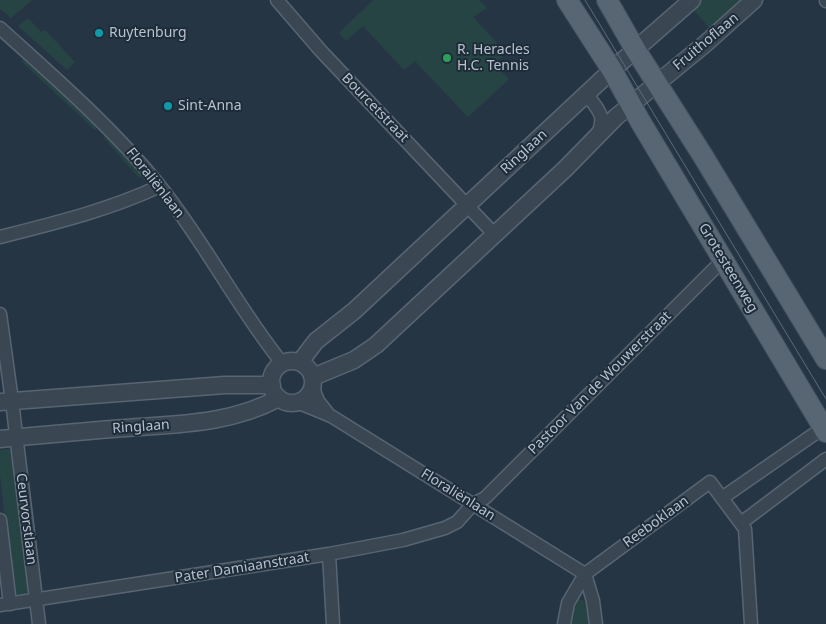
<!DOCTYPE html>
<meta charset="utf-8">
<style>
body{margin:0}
canvas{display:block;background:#253544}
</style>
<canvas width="826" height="624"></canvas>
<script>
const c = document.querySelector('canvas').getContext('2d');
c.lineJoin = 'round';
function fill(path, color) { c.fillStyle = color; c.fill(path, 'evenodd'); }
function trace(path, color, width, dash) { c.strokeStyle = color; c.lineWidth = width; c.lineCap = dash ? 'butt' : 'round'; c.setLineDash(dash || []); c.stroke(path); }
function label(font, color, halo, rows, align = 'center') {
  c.font = font + ' "Noto Sans",sans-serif'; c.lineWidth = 4; c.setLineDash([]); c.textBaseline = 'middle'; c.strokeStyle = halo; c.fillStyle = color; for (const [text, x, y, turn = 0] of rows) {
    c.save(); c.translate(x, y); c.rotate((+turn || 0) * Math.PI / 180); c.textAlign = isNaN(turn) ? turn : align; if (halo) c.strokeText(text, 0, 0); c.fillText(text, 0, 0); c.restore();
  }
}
const green = new Path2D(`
 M 0,0 L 32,0 L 11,18 L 0,9 Z
 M 373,0 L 479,0 L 487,8 L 473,17 L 507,54 L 493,63 L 509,79 L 468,117 L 415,61 L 404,70 L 363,26 L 346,41 L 339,33 Z
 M 702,0 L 749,0 L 710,29 L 693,9 Z
 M 28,18 L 41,32 L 45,30 L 75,62 L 67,70 L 18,26 Z
 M 23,59 L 97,127 L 95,130 L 21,61 Z
 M 105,135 L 139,173 L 141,171 L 144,174 L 139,178 L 103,137 Z
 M 11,449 L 28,589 C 26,596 20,596 15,593 L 13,589 L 0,475 L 0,450 Z
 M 580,599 L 586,602 L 589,624 L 570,624 L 575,602 Z`);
const minor = new Path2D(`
 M 277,0 L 321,51 L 495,235
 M 826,0 L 826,1
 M 0,28 C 55,78 112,127 159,185 C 204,241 237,307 282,363
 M 581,98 L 591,100 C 602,114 604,118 598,134
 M 0,237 C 55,223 109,210 160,186
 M 0,314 L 12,401 L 39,624
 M 313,388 L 318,401 L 329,415
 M 297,402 L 331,416 L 585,574
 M 722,498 L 823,428
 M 0,520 L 10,604
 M 741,523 L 826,459
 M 329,554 L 333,624
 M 585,574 L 593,601 L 596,624
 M 0,605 L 329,554 L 403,540 L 445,528 L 457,522 L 473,504 L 485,498 L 724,259
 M 564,624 L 568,603 L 585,574 L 710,482 L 745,529 L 751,624`);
const tertiary = new Path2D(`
 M271 382a21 21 0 1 1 42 0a21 21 0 1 1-42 0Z
 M 300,362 L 316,341 L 354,311 L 612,70 L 692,0
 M 313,377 L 354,360 L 376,345 L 565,169 L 616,117 L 705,44 L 754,0
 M 0,402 L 225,385 L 272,385
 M 0,439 C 42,435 84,431 126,428 C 179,424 231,424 279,398`);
const primary = new Path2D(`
 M 567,0 L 612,70 L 640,121 L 826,432
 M 607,0 L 635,49 L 703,156 L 826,359`);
const tram = new Path2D(`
 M 585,0 L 826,399`);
const markers = [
 [99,33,5,"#0f9aa8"],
 [447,58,5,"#2e9e5b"],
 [168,106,5,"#0f9aa8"]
];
const poiNames = [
 ["Ruytenburg",109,33],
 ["R. Heracles",457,50],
 ["H.C. Tennis",457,66],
 ["Sint-Anna",178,106]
];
const streetNames = [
 ["Fruithoflaan",706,42,-40],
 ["Bourcetstraat",375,108,46],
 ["Ringlaan",524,152,-43],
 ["Floraliënlaan",155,183,52],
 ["Grotesteenweg",728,268,59],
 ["Pastoor Van de Wouwerstraat",600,383,-45],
 ["Ringlaan",141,427,-4],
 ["Floraliënlaan",458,495,32],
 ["Ceurvorstlaan",26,519,83],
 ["Reeboklaan",656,522,-36],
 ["Pater Damiaanstraat",242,568,-9]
];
fill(green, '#274445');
trace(minor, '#586471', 15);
trace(tertiary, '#586471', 19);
trace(primary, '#43505d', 22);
trace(minor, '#3a4753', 12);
trace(tertiary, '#3a4753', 16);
trace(primary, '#586673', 20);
trace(tram, '#5b6b7b', 1);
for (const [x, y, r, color] of markers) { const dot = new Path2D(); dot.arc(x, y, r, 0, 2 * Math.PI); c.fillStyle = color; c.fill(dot); trace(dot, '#1e2c39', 2); }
label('14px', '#b7c1cd', '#1e2c39', poiNames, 'left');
label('14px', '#b7c1cd', '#1e2c39', streetNames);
</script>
